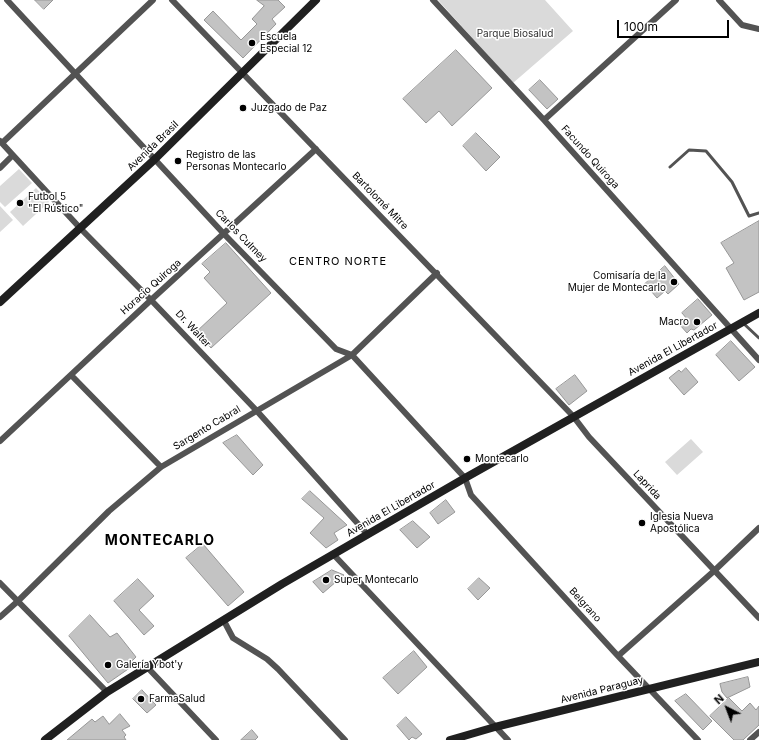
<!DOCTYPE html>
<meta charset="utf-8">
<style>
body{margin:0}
#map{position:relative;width:759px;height:740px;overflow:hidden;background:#fff;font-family:Inter,sans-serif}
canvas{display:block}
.north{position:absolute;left:707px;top:688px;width:40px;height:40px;-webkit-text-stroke:3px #fff;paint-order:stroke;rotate:318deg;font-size:11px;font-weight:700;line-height:16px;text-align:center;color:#000}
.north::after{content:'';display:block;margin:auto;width:14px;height:18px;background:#000;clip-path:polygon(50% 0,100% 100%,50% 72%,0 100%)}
.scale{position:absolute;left:617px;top:20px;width:112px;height:18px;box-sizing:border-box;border:2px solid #000;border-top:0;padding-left:5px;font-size:12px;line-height:14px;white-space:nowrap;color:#000;-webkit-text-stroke:3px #fff;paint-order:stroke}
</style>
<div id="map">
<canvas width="759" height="740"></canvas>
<div class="north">N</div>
<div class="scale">100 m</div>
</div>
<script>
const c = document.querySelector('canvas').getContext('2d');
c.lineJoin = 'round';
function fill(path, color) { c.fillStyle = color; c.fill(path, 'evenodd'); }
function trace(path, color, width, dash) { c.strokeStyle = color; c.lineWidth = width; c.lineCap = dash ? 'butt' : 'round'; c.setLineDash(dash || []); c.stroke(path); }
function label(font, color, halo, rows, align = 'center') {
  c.font = font + ' Inter,sans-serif'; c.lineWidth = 3; c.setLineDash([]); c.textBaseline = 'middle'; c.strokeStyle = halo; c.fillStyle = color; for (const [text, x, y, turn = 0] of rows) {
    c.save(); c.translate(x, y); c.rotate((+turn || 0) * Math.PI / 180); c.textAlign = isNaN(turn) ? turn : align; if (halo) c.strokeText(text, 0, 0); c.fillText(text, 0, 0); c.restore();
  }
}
const green = new Path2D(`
 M 438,0 L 545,0 L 573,31 L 513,83 Z
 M 19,169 L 32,183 L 5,207 L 0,202 L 0,186 Z
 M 36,188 L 49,202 L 23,226 L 10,212 Z
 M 0,206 L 13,220 L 0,232 Z
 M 691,439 L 703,452 L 677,475 L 665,462 Z`);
const building = new Path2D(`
 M 35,0 L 53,0 L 44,9 Z
 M 257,0 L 278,0 L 285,7 L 272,19 L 276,24 L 243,58 L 204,20 L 213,11 L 241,40 L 257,24 L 252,19 L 264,6 Z
 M 456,50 L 492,88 L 452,126 L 439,111 L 426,123 L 403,99 Z
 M 540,80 L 558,99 L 547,109 L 529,90 Z
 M 476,133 L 500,157 L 486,171 L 463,146 Z
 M 759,221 L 759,292 L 744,300 L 726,268 L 734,263 L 721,243 Z
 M 226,243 L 271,293 L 211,348 L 196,332 L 227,303 L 204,278 L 210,272 L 202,264 Z
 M 665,266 L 679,284 L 668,294 L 665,291 L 657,298 L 645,284 Z
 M 698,299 L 712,315 L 694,330 L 691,329 L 687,333 L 680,325 L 687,319 L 682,313 Z
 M 731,341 L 755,367 L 739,381 L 716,355 Z
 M 686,368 L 698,382 L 684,395 L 669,378 L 679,370 L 681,372 Z
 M 575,375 L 587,391 L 569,405 L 556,389 Z
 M 237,435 L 263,465 L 253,475 L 223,443 Z
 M 310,491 L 347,525 L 334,533 L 338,540 L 326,548 L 310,533 L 324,518 L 302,499 Z
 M 446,500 L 455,512 L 438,524 L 430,513 Z
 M 413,521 L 430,537 L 417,548 L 400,530 Z
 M 203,544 L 244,592 L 228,606 L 186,558 Z
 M 332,570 L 344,575 L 323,593 L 313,582 Z
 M 479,578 L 490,588 L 478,600 L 468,589 Z
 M 138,579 L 154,596 L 139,610 L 154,626 L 144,635 L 114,601 Z
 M 90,615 L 110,637 L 117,633 L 136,657 L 131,662 L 134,665 L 108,683 L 69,636 Z
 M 414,651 L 427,667 L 398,694 L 383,678 Z
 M 748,677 L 750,687 L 727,698 L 722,692 L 720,684 Z
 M 142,690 L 156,705 L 147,713 L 133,699 Z
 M 686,694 L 712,721 L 703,730 L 675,701 Z
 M 729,698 L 742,711 L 750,703 L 756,710 L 759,706 L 759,725 L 743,740 L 734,740 L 710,716 Z
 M 120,714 L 130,726 L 122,730 L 126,735 L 124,737 L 126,740 L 67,740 L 92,719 L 95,722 L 103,716 L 109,724 Z
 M 406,717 L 422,734 L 416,739 L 412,737 L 409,740 L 397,726 Z
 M 252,730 L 258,737 L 255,740 L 241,740 Z`);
const service = new Path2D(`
 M 670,167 L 689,150 L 706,151 L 732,182 L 749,216 L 759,213
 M 743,323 L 759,338`);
const minor = new Path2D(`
 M 7,0 L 224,234 L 336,349 L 352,355 L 465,478 L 471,495 L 618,656 L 698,740
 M 172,0 L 573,416 L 589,437 L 759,618
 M 433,0 L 544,120 L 759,360
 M 719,0 L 742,25 L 759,29
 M 544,120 L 676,0
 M 0,141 L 80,228 L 151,300 L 256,410 L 368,535
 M 2,143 L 153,0
 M 0,168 L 13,155
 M 71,375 L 161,467
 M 0,441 L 151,300 L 316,149
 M 333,554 L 508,740
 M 0,583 L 107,692
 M 0,617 L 18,601 L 109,511 L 161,467 L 352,355 L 437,273
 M 224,621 L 233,638 L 267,659 L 278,669 L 345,740
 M 618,656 L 714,571 L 759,528
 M 148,668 L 216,740
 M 750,740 L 759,732`);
const secondary = new Path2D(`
 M 0,302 L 155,159 L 316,0
 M 45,740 L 107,692 L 282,584 L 465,478 L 759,313
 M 450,740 L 495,727 L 759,662`);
const markers = [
 [252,43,4,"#000"],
 [243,108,4,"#000"],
 [178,161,4,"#000"],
 [20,203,4,"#000"],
 [674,282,4,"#000"],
 [697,322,4,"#000"],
 [467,459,4,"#000"],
 [642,523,4,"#000"],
 [326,580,4,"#000"],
 [108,665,4,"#000"],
 [141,699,4,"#000"]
];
const parkNames = [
 ["Parque Biosalud",515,34]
];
const poiNames = [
 ["Escuela",260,37],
 ["Especial 12",260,49],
 ["Juzgado de Paz",251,108],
 ["Registro de las",186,155],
 ["Personas Montecarlo",186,167],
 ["Futbol 5",28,197],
 ["\"El Rústico\"",28,209],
 ["Comisaría de la",666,276,"right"],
 ["Mujer de Montecarlo",666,288,"right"],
 ["Macro",689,322,"right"],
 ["Montecarlo",475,459],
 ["Iglesia Nueva",650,517],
 ["Apostólica",650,529],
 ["Super Montecarlo",334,580],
 ["Galería Ybot'y",116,665],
 ["FarmaSalud",149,699]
];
const streetNames = [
 ["Avenida Brasil",153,146,-44],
 ["Facundo Quiroga",590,157,48],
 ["Bartolomé Mitre",380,201,46],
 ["Carlos Culmey",241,236,46],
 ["Horacio Quiroga",151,287,-42],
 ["Dr. Walter",193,329,47],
 ["Avenida El Libertador",673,349,-29],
 ["Sargento Cabral",207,428,-31],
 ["Laprida",647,485,47],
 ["Avenida El Libertador",391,509,-30],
 ["Belgrano",585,605,48],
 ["Avenida Paraguay",602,690,-14]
];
const neighbourhoodNames = [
 ["CENTRO NORTE",338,262]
];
const districtNames = [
 ["MONTECARLO",160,541]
];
fill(green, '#dadada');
fill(building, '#c3c3c3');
trace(building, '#979797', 1);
trace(service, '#535353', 3);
trace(minor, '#535353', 6);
trace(secondary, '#202020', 8);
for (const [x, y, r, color] of markers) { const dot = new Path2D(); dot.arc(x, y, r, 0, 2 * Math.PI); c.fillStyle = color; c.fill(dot); trace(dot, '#fff', 1.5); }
label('10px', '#313131', '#fff', parkNames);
label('10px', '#000', '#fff', poiNames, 'left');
label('10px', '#000', '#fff', streetNames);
c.letterSpacing = '1px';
label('11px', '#000', '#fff', neighbourhoodNames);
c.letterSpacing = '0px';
c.letterSpacing = '1px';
label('bold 14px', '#000', '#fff', districtNames);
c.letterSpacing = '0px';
</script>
